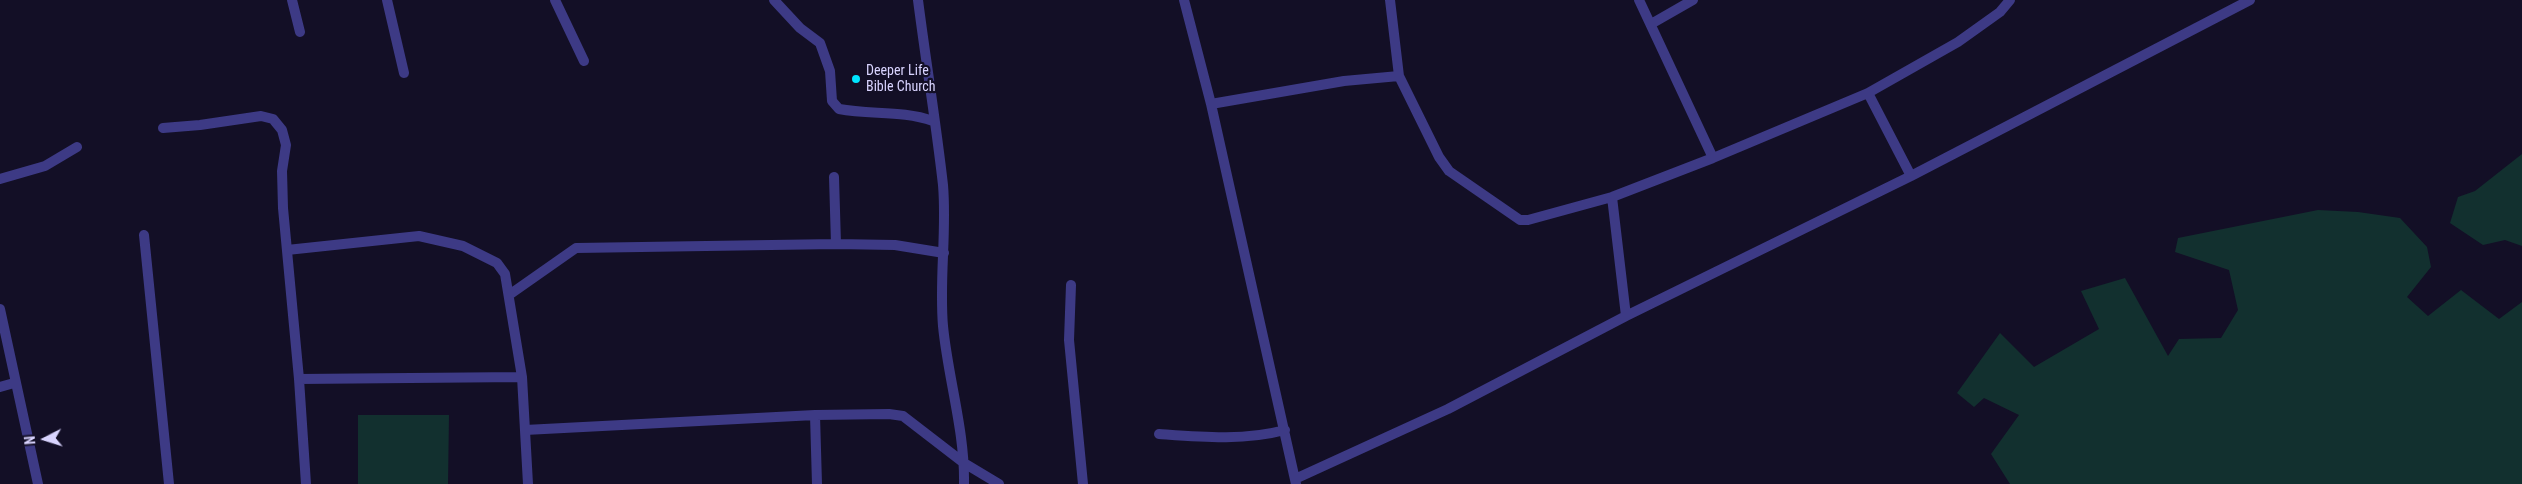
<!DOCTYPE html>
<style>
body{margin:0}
#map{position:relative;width:2522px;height:484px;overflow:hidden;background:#130f26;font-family:"Roboto Condensed",sans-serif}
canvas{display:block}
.north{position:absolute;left:20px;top:414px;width:50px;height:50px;-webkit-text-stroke:4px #130f26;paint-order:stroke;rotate:265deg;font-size:14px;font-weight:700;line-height:20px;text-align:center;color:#d9d4ff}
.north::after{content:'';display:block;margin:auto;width:18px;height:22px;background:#d9d4ff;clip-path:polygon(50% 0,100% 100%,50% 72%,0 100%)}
</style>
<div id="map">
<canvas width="2522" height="484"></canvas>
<div class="north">N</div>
</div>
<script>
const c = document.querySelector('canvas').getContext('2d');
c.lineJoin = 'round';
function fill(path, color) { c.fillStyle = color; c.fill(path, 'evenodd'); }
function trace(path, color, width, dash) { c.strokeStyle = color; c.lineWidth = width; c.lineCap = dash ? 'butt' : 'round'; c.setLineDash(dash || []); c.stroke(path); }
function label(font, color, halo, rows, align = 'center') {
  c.font = font + ' "Roboto Condensed",sans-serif'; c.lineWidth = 4.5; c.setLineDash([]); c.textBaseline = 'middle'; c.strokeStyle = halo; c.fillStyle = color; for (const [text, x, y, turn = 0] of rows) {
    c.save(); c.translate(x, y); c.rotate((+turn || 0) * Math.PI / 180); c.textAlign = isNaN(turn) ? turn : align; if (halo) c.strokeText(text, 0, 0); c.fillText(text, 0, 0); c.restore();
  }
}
const green = new Path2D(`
 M 2522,154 L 2522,246 L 2505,240 L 2483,245 L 2450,223 L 2458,197 L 2475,191 Z
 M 2318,210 L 2358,212 L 2400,218 L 2427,247 L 2431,267 L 2407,297 L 2428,316 L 2461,290 L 2499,319 L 2522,302 L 2522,484 L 2010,484 L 1991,454 L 2019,415 L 1984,398 L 1974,407 L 1957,393 L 2000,333 L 2034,367 L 2099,329 L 2081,291 L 2125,278 L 2168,356 L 2179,339 L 2221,338 L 2238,310 L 2229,270 L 2175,252 L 2178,238 Z
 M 358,415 L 449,415 L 448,484 L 358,484 Z`);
const minor = new Path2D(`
 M 292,0 L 300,32
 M 387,0 L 404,73
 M 555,0 L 584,61
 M 774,0 L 800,28 L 820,43 L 830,71 L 832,101 L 839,109 C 871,115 902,110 933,121
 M 918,0 C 926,62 936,123 943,185 C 947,232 939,279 943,326 C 948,378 965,431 964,484
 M 1184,0 L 1211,104 L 1296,484
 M 1390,0 L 1399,76 L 1439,157 L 1449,171 L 1520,220 L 1528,220 L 1612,197 L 1713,158 L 1868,93 L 1958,42 L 2000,12 L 2010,0
 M 1639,0 L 1713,158
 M 1651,24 L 1693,0
 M 1868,93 L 1911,176
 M 1211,104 L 1344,81 L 1399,76
 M 163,128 L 200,125 L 261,116 L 273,119 L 282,130 L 286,145 L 282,171 L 283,208 L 299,379 L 306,484
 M 834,177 L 836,244
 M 0,179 L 45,166 L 77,147
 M 1612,197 L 1626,316
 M 144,235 L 169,484
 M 287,250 L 419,236 L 463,246 L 497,263 L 505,274 L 522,377 L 528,484
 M 1071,285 L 1069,340 L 1083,484
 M 509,295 L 576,248 L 836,244 L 895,245 L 944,253
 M 0,309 L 38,484
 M 299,379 L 522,377
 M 0,387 L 14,383
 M 815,415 L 817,484
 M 525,430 L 815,415 L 889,414 L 903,416 L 964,463 L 999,484
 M 1159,434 C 1201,437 1244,441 1285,430
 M 1295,479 L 1448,409 L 1626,316 L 1911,176 L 2250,0`);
const markers = [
 [856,79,5,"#00e5ff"]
];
const poiNames = [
 ["Deeper Life",866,71],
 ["Bible Church",866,87]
];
fill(green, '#12302f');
trace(minor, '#3d3a85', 10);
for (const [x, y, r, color] of markers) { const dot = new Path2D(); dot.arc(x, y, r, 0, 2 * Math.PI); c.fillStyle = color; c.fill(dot); trace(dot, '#130f26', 2); }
label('14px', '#d9d4ff', '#130f26', poiNames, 'left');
</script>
